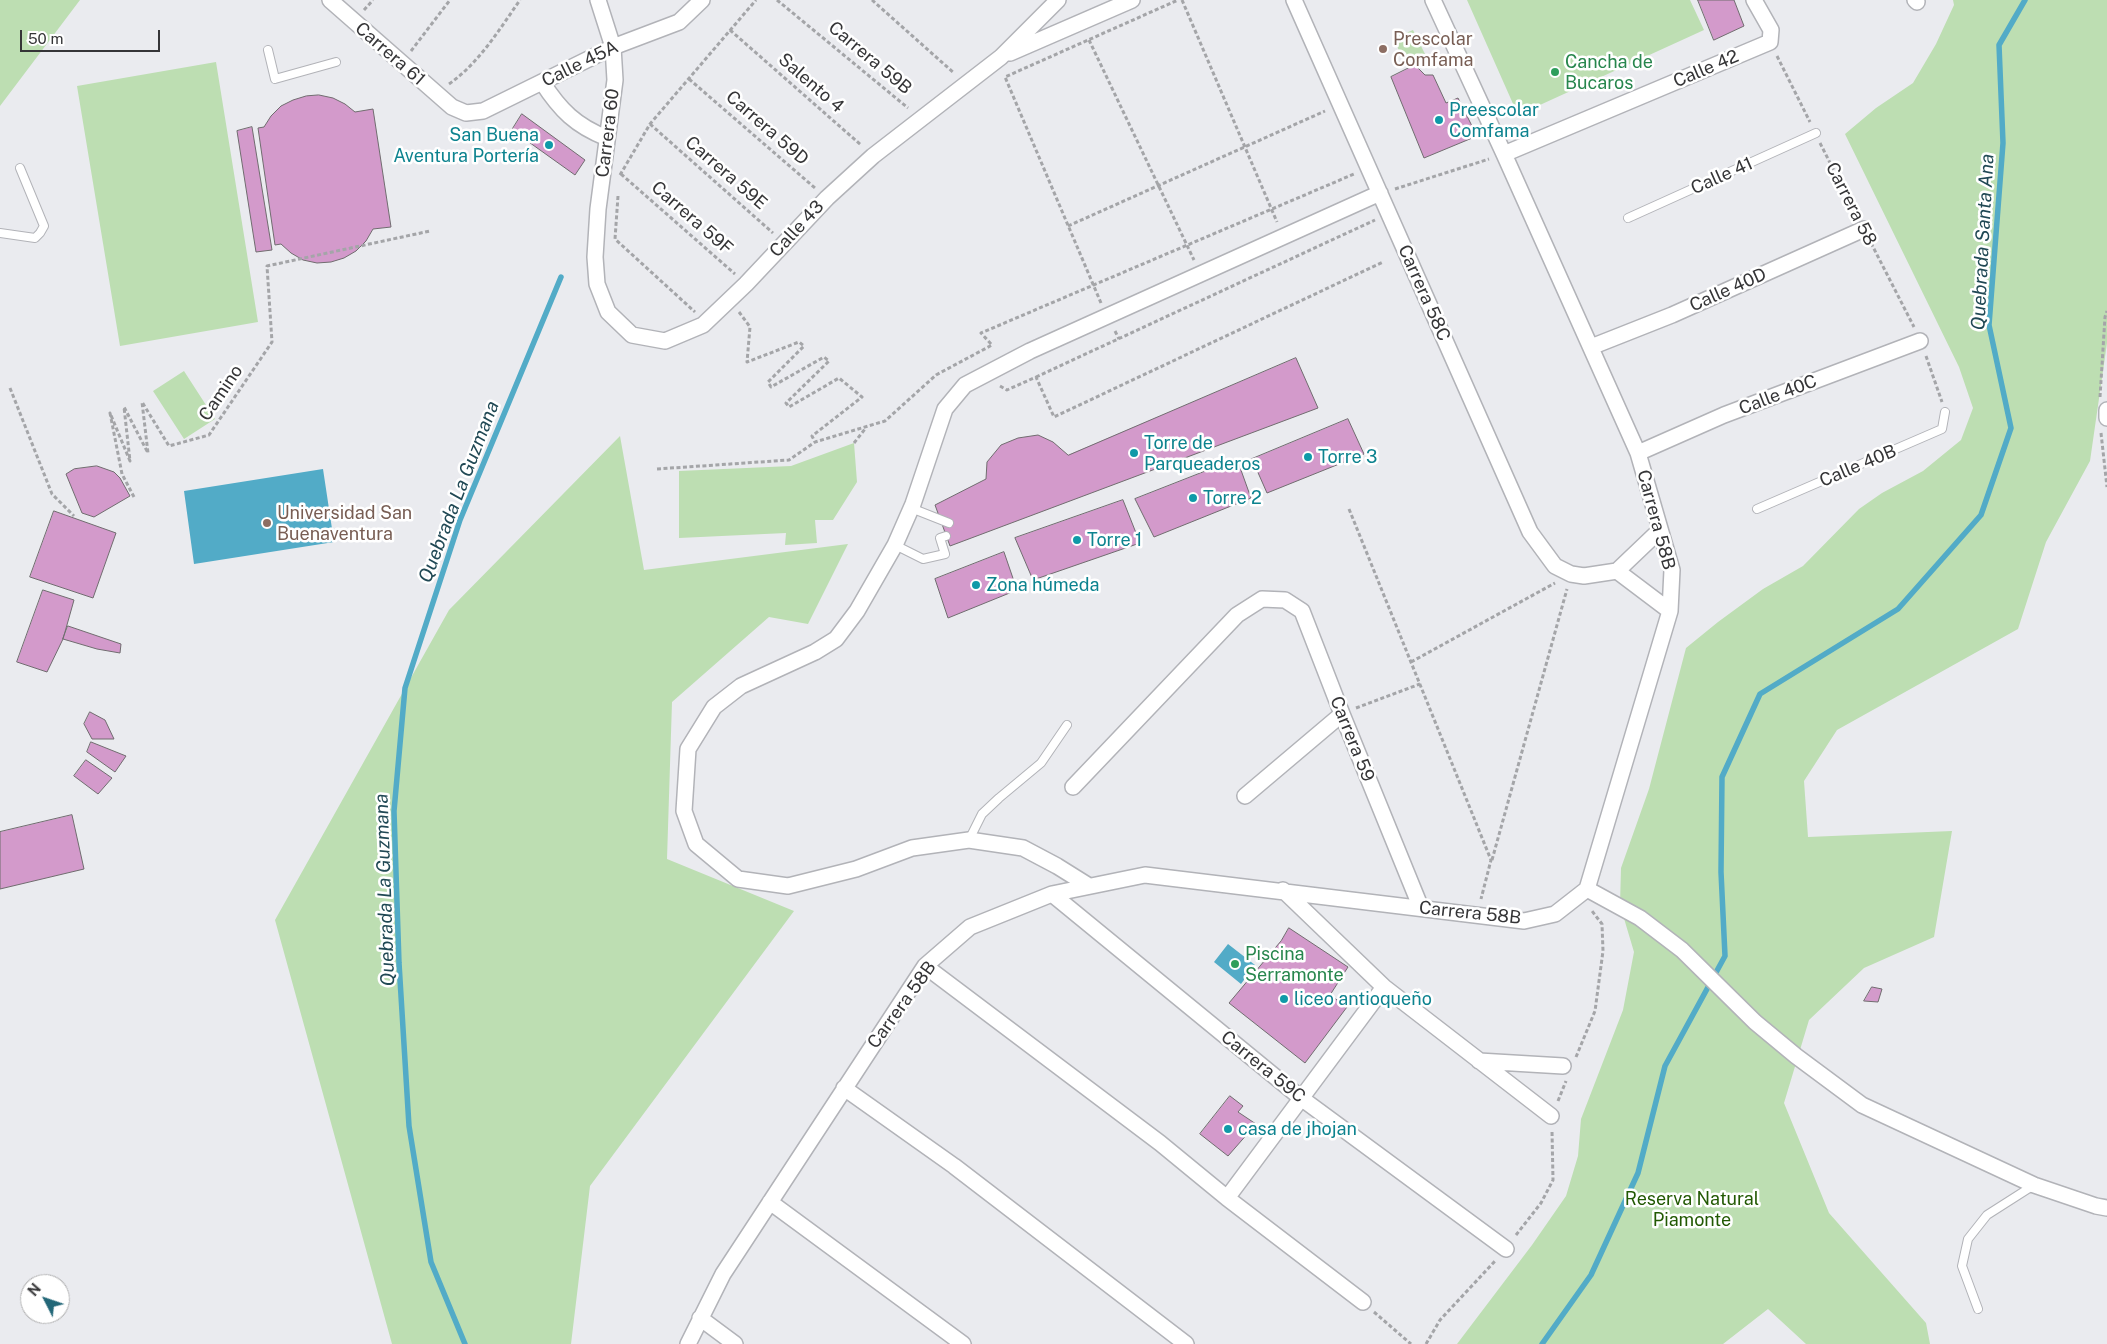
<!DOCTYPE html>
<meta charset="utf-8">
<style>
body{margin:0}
#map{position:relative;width:2107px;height:1344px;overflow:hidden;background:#eaebef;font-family:"Public Sans",sans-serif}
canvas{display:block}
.north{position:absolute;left:20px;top:1274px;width:50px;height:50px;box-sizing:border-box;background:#fff;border:1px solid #aeaeaf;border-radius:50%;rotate:311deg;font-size:14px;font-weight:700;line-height:20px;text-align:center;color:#353537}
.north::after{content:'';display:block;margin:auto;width:18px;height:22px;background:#236778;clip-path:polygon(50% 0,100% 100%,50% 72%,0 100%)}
.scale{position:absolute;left:20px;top:30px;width:140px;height:22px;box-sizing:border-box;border:2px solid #353537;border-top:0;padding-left:6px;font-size:15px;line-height:18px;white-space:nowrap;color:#353537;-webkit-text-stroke:4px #fff;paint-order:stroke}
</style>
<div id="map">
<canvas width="2107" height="1344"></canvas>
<div class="north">N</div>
<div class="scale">50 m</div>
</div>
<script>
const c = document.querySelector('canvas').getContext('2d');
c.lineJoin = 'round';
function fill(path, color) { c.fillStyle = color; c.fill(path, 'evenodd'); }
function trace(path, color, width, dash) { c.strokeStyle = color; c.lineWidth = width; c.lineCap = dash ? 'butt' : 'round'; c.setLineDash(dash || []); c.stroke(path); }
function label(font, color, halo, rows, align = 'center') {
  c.font = font + ' "Public Sans",sans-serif'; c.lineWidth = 5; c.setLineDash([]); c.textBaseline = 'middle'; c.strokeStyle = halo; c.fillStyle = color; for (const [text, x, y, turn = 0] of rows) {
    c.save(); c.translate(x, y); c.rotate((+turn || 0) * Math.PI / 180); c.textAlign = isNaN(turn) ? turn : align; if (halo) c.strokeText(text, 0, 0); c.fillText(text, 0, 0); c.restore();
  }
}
const green = new Path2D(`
 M 0,0 L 80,0 L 0,106 Z
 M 1467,0 L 1690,0 L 1704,30 L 1518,115 Z
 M 1953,0 L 2107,0 L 2107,343 L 2090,461 L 2046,542 L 2018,629 L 1837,730 L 1804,781 L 1808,837 L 1952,831 L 1934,937 L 1864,968 L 1809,1020 L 1784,1103 L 1829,1213 L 1926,1323 L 1930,1344 L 1806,1344 L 1768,1309 L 1723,1344 L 1457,1344 L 1532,1245 L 1566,1196 L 1578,1156 L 1581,1119 L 1623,1010 L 1634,952 L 1620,905 L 1621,868 L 1649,789 L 1686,648 L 1718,622 L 1763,589 L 1803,566 L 1859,509 L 1882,493 L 1923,471 L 1961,440 L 1973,408 L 1959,367 L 1845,134 L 1876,108 L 1913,83 L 1936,44 L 1954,5 Z
 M 1413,30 L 1425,54 L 1404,64 L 1394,38 Z
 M 216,62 L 258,322 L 120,346 L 77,86 Z
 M 184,371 L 215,419 L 184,439 L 153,391 Z
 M 620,436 L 644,570 L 848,544 L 808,624 L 769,617 L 672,702 L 667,859 L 794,911 L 590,1186 L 571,1344 L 392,1344 L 275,920 L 449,610 Z
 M 854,443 L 857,482 L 833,520 L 815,520 L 817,543 L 785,545 L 786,533 L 679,538 L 679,471 L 791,466 Z`);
const water = new Path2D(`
 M 323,469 L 334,542 L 194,564 L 184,491 Z
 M 1228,944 L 1255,965 L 1241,984 L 1214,962 Z`);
const stream = new Path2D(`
 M 465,1344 L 431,1262 L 409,1126 L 399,963 L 394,811 L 405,688 L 460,520 L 561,277
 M 1542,1344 L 1591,1275 L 1638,1173 L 1665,1066 L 1725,956 L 1721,872 L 1722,777 L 1760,694 L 1898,609 L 1981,515 L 2011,428 L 1989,325 L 2003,143 L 1999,45 L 2025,0`);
const building = new Path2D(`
 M 1698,0 L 1734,0 L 1744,26 L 1714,40 Z
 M 1415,65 L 1425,75 L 1433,75 L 1446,103 L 1458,98 L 1477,136 L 1424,158 L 1391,77 Z
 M 319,95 L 333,98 L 345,104 L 355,112 L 373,109 L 391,227 L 373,229 L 366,241 L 356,251 L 344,258 L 331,262 L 317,263 L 303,260 L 291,253 L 281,244 L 275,245 L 258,128 L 264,127 L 271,116 L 281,106 L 293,100 L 306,96 Z
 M 522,114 L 585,160 L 575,175 L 512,130 Z
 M 252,127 L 272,250 L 256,252 L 237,131 Z
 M 1296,358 L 1318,408 L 950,546 L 935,505 L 986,479 L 987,462 L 1001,445 L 1018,438 L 1038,435 L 1053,442 L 1068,455 Z
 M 1348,419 L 1364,454 L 1267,493 L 1252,459 Z
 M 1237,459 L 1251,498 L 1154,537 L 1135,499 Z
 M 97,466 L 114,472 L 120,478 L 130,496 L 94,517 L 82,513 L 66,474 L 74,469 Z
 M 1123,500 L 1140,543 L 1033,580 L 1015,538 Z
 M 54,511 L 116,533 L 93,598 L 30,577 Z
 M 1004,552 L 1017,590 L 948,618 L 935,579 Z
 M 43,590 L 74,600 L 63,639 L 47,672 L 17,662 Z
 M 68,626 L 121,644 L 120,653 L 97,649 L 63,639 Z
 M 90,712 L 105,720 L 114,739 L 92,739 L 84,724 Z
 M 91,742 L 126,756 L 115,772 L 87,752 Z
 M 86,760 L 112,778 L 98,794 L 74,776 Z
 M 72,815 L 84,869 L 0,889 L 0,832 Z
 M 1289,928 L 1348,967 L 1330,995 L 1347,1007 L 1305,1063 L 1229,1003 L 1281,941 Z
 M 1872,987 L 1882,989 L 1878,1002 L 1864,1001 Z
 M 1230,1096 L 1243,1106 L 1238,1112 L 1256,1124 L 1228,1156 L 1200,1134 Z`);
const path = new Path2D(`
 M 777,0 L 908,108
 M 872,0 L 954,73
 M 1182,0 L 1277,222
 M 364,10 L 373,0
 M 730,30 L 861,145
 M 1089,40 L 1194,260
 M 411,51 L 450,0
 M 1777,56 L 1810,122
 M 689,79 L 815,188
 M 449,84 C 479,63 499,30 520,0
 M 650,124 L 773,233
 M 1820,143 L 1857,216
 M 621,174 L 735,274
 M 620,175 L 650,124 L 756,0
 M 1395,189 L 1489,159
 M 618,196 L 615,239 L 695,312
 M 1068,226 L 1325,111
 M 1871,243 L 1914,327
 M 1101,303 L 1005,77 L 1178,0
 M 739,312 L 750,327 L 747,362 L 799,342 L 804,346 L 768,382 L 771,387 L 824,357 L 829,361 L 786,403 L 789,407 L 839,378 L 862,397 L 812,436 L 815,442 L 885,421 L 936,375 L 992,345 L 981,333 L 1354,174
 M 1115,331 L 1119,339
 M 1926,356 L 1942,402
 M 1036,377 L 1375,220
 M 1000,386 L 1007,390 L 1036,377 L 1054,417 L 1383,262
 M 10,388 L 52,494 L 74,516
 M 2100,397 L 2105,317 L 2107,311
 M 2101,433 L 2107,487
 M 854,443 L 865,429
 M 657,469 L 789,460 L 815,442
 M 134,497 L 122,474 L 110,413 L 130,461 L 124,407 L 148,453 L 142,402 L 169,446 L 209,435 L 272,342 L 267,266 L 430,231
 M 1349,509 L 1491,860 L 1481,899
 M 1411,662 L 1555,583
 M 1356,708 L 1420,684
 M 1492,860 L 1567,589
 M 1576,1057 L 1595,1011 L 1603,951 L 1602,924 L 1592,911
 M 1558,1101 L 1566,1081
 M 1516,1235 L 1541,1203 L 1553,1180 L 1552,1131
 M 1374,1312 L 1411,1344
 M 1426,1344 L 1440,1320 L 1496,1260`);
const lane = new Path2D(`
 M 268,50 L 275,79 L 336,62
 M 1628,218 L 1816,133
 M 0,233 L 35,238 L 40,233 L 44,226 L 20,168
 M 911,508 L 949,523
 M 1757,509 L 1942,429 L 1945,412
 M 895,545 L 923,559 L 945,554 L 940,538 L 946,536
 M 969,840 L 982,814 L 999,798 L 1041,763 L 1067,725
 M 1978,1309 L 1962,1266 L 1968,1239 L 1987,1215 L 2034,1185`);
const street = new Path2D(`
 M 330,0 L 452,107 L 466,113 L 483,111 L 613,47 L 679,22 L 702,0
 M 598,0 L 613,47 L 615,80 L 598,209 L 595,257 L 597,284 L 608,312 L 632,335 L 665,341 L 703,325 L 746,284 L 827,198 L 873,156 L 1001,57 L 1058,0
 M 1294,0 L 1530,532 L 1555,566 L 1571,574 L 1584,576 L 1617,571 L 1660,530
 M 1915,0 L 1917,2
 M 1010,53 L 1132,0
 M 542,82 C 560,110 576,126 607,138
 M 1504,154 L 1770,42 L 1771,30 L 1754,0
 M 1591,347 L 1672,315 L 1864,229
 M 2107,410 L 2107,418
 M 1638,453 L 1724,415 L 1920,341
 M 1617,571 L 1670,611
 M 1073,787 L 1237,615 L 1262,599 L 1285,600 L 1302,611 L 1342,714 L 1421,908
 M 1245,796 L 1342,714
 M 1089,886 L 1057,866 L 1023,848 L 969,840 L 912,848 L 856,869 L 788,886 L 738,879 L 696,844 L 684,811 L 688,749 L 714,707 L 741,686 L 815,652 L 836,639 L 857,611 L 895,545 L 913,504 L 945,409 L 965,385 L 1030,351 L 1380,193
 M 1587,889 L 1640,918 L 1682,950 L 1755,1022 L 1796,1056 L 1862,1105 L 2034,1185 L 2096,1206 L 2107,1208
 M 1283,890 L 1384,987 L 1551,1116
 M 1052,894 L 1301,1098 L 1506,1249
 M 925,966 L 1160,1143 L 1227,1198 L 1363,1302
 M 1479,1061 L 1563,1066
 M 844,1088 L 954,1166 L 1186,1344
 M 1227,1198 L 1384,987
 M 770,1202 L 963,1344
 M 700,1318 L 735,1344
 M 688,1344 L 723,1274 L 925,966 L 970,927 L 1052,894 L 1145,875 L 1524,921 L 1555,914 L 1587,889 L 1670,611 L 1672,570 L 1638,453 L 1504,154 L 1433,0`);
const markers = [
 [1383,49,5,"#8d6e63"],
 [1555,72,5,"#2e9e5b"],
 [1439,120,5,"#0f9aa8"],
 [549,145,5,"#0f9aa8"],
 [1134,453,5,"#0f9aa8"],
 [1308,457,5,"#0f9aa8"],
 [1193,498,5,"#0f9aa8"],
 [267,523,5,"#8d6e63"],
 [1077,540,5,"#0f9aa8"],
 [976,585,5,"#0f9aa8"],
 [1235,964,5,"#2e9e5b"],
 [1284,999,5,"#0f9aa8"],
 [1228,1129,5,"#0f9aa8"]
];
const educationNames = [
 ["Prescolar",1393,39],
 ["Comfama",1393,60],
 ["Universidad San",277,513],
 ["Buenaventura",277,534]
];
const streetNames = [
 ["Carrera 61",390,54,41],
 ["Carrera 59B",870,58,40],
 ["Calle 45A",580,64,-26],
 ["Calle 42",1706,69,-23],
 ["Salento 4",811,83,41],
 ["Carrera 59D",767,128,41],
 ["Carrera 60",608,133,-83],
 ["Carrera 59E",726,173,41],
 ["Calle 41",1722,176,-24],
 ["Carrera 58",1851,204,63],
 ["Carrera 59F",692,218,41],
 ["Calle 43",797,229,-47],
 ["Calle 40D",1728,290,-24],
 ["Carrera 58C",1424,293,66],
 ["Camino",221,393,-56],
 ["Calle 40C",1778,395,-21],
 ["Calle 40B",1858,466,-23],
 ["Carrera 58B",1656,520,75],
 ["Carrera 59",1352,739,68],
 ["Carrera 58B",1470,913,6],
 ["Carrera 58B",902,1005,-54],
 ["Carrera 59C",1263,1067,39]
];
const leisureNames = [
 ["Cancha de",1565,62],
 ["Bucaros",1565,83],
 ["Piscina",1245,954],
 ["Serramonte",1245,975]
];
const cultureNames = [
 ["Preescolar",1449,110],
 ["Comfama",1449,131],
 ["San Buena",539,135,"right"],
 ["Aventura Portería",539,156,"right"],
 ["Torre de",1144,443],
 ["Parqueaderos",1144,464],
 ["Torre 3",1318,457],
 ["Torre 2",1203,498],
 ["Torre 1",1087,540],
 ["Zona húmeda",986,585],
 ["liceo antioqueño",1294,999],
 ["casa de jhojan",1238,1129]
];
const parkNames = [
 ["Reserva Natural",1692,1199],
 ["Piamonte",1692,1220]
];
const waterNames = [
 ["Quebrada Santa Ana",1983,242,-87],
 ["Quebrada La Guzmana",459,492,-69],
 ["Quebrada La Guzmana",385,890,-92]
];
fill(green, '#bddeb2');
fill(water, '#52abc7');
trace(stream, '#52abc7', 5.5);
fill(building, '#d39acb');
trace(building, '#706c6f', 1);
trace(lane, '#b2b3b8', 10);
trace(street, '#b2b3b8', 18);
trace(path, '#a4a5a8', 3, [4, 2.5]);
trace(lane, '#fff', 8);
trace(street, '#fff', 15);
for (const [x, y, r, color] of markers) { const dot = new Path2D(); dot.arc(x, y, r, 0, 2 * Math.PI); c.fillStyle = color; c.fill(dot); trace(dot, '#fff', 2); }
label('18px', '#785e54', '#fff', educationNames, 'left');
label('18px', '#353537', '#fff', streetNames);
label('18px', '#27864d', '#fff', leisureNames, 'left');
label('18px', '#0d838f', '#fff', cultureNames, 'left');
label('18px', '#225903', '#fff', parkNames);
label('italic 19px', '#204854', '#fff', waterNames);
</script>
